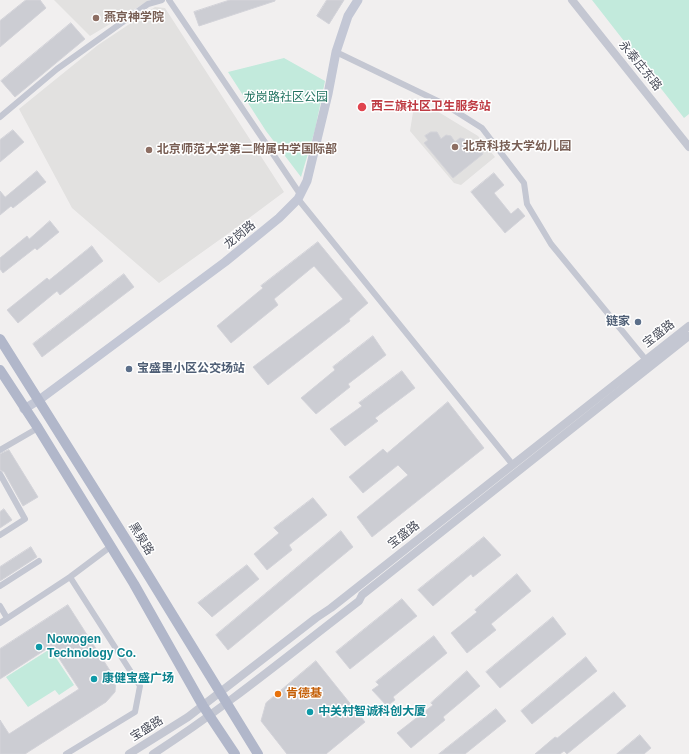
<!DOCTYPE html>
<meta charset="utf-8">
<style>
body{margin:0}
canvas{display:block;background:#f1efef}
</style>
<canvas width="689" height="754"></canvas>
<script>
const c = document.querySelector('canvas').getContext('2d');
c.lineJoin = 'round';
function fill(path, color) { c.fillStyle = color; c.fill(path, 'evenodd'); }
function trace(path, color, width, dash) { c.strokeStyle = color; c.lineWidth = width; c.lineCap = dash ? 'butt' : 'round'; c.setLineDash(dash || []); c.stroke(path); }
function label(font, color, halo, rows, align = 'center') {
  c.font = font + ' Helvetica,"Noto Sans SC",sans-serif'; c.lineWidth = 3; c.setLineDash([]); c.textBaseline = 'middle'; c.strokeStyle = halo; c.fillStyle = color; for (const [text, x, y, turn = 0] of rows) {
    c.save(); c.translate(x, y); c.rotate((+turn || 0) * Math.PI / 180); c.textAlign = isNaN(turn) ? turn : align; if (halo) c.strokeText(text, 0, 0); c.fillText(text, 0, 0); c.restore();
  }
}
const education = new Path2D(`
 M 54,0 L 150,0 L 90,36 Z
 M 155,7 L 165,8 L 284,192 L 229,233 L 159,283 L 72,208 L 19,109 L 98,45 Z
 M 422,102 L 478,136 L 495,157 L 461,185 L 454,183 L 410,131 L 414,106 Z`);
const green = new Path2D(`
 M 592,0 L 689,0 L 689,114 L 684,118 Z
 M 284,58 L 325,81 L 315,130 L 301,177 L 266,131 L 228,72 Z
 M 50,649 L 74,685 L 59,695 L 55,690 L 28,707 L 6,677 Z`);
const building = new Path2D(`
 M 26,0 L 40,0 L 46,8 L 0,47 L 0,21 Z
 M 230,0 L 275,0 L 275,1 L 199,26 L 194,12 Z
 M 327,0 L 344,0 L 329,24 L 317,16 Z
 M 71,23 L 85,39 L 15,97 L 1,81 Z
 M 13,130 L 24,142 L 0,162 L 0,140 Z
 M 431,132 L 437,132 L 441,139 L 446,135 L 451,136 L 455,142 L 460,138 L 464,139 L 468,145 L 473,144 L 477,146 L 483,154 L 453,178 L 424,143 L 428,140 L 425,136 Z
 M 37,171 L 46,182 L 13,208 L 11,206 L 0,215 L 0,191 L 5,197 Z
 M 494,173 L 504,185 L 494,193 L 511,214 L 518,208 L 525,216 L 505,233 L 471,192 Z
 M 50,221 L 59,232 L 37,250 L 35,248 L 3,273 L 0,269 L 0,258 L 27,236 L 29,239 Z
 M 318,242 L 368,303 L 349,319 L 350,321 L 268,385 L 253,367 L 343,299 L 314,266 L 274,299 L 278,305 L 231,343 L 217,326 L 263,288 L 261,286 Z
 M 92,246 L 103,261 L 60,295 L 57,291 L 18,323 L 7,310 L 47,278 L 49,280 Z
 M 124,274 L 134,287 L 42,357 L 33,344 Z
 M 373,336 L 386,355 L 348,384 L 350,387 L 316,414 L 301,398 L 335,370 L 333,367 Z
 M 402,371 L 415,388 L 375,418 L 378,421 L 345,446 L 330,429 L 362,406 L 359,403 Z
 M 448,402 L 484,448 L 372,537 L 357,517 L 408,475 L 398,465 L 363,493 L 349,477 L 383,449 L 387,453 Z
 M 9,450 L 38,497 L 23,506 L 4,472 L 0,470 L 0,454 Z
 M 313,498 L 327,515 L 289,545 L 292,550 L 267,570 L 254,554 L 279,533 L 274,528 Z
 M 4,509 L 12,520 L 0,528 L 0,512 Z
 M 341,531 L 353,547 L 228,650 L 216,635 Z
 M 484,537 L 501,555 L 473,577 L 471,574 L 433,606 L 418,590 Z
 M 31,547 L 37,557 L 0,581 L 0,567 Z
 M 247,565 L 259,579 L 212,617 L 198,603 Z
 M 517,574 L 531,591 L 491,624 L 496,630 L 467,653 L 451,633 L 477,612 L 475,610 Z
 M 402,599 L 417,616 L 350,669 L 336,652 Z
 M 68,605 L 116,680 L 115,692 L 106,702 L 25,754 L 0,754 L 0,720 L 9,734 L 79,689 L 51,646 L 0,679 L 0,649 Z
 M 553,617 L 566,634 L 500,688 L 486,672 Z
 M 434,636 L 447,653 L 393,697 L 395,700 L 387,706 L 372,690 L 379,685 L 376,682 Z
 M 586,657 L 597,671 L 532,724 L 521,711 Z
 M 316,661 L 365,722 L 326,754 L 287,754 L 261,721 L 266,703 Z
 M 467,671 L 480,686 L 443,717 L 445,720 L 411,748 L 397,733 L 433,705 L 431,703 Z
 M 614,692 L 626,706 L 567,754 L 564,751 L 560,754 L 535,754 L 555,737 L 557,738 Z
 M 496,709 L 506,721 L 465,754 L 439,754 Z
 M 640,735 L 651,748 L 644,754 L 617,754 Z`);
const minor = new Path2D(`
 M 169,0 L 300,194
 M 336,52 L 444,104 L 482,128 L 524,183 L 527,204 L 551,244 L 646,360
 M 0,117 L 57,69 L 148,4 L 162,0
 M 298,199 L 513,465
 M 0,450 L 38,428
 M 0,474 L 25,519 L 0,535
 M 0,586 L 39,561
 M 0,606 L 7,618
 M 0,623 L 70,577 L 110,547
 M 66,754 L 135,712 L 140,686 L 70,577`);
const tertiary = new Path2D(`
 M 572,0 L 689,147
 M 129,754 L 188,717 L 316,618 L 331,608 L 689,326
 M 153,754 C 226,707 291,653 359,601 L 362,595 L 689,336`);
const secondary = new Path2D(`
 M 24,409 L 39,400 L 225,262 L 279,218 L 298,199 L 307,181 L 328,94 L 336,52 L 348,16 L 358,0`);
const primary = new Path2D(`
 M 0,339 L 137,557 L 258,754
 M 0,370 L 38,428 L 134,584 L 203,706 L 235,754`);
const markers = [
 [96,18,4,"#8d6e63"],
 [362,107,5,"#e0444e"],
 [455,147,4,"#8d6e63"],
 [149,150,4,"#8d6e63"],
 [638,322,4,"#5c6f8a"],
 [129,369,4,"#5c6f8a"],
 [39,647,4,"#0f9aa8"],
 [94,679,4,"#0f9aa8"],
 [278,694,4,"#e8710a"],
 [310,712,4,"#0f9aa8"]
];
const educationNames = [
 ["燕京神学院",104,18],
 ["北京科技大学幼儿园",463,147],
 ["北京师范大学第二附属中学国际部",157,150]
];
const streetNames = [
 ["永泰庄东路",640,66,51],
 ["龙岗路",240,235,-39],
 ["宝盛路",659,334,-38],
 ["宝盛路",404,535,-38],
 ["黑泉路",141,539,58],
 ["宝盛路",147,729,-32]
];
const parkNames = [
 ["龙岗路社区公园",286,98]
];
const healthNames = [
 ["西三旗社区卫生服务站",371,107]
];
const serviceNames = [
 ["链家",630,322],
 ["宝盛里小区公交场站",137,369,"left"]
];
const cultureNames = [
 ["Nowogen",47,640],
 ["Technology Co.",47,654],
 ["康健宝盛广场",102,679],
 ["中关村智诚科创大厦",318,712]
];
const foodNames = [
 ["肯德基",286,694]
];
fill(education, '#e2e1e0');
fill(green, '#c2eadc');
fill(building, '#cccdd3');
trace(building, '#d3d3d9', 1);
trace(minor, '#c4c7d2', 6);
trace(tertiary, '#c4c7d2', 8);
trace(secondary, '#c3c7d5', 9);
trace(primary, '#b1b7ca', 10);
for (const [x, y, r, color] of markers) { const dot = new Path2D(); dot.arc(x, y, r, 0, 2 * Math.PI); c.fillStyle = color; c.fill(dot); trace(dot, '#fff', 1.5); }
label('bold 12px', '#785e54', '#fff', educationNames, 'left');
label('12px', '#494d5a', '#fff', streetNames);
label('12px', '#227361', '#fff', parkNames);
label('bold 12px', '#be3a42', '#fff', healthNames, 'left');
label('bold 12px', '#4e5e75', '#fff', serviceNames, 'right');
label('bold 12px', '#0d838f', '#fff', cultureNames, 'left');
label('bold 12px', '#c56008', '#fff', foodNames, 'left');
</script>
